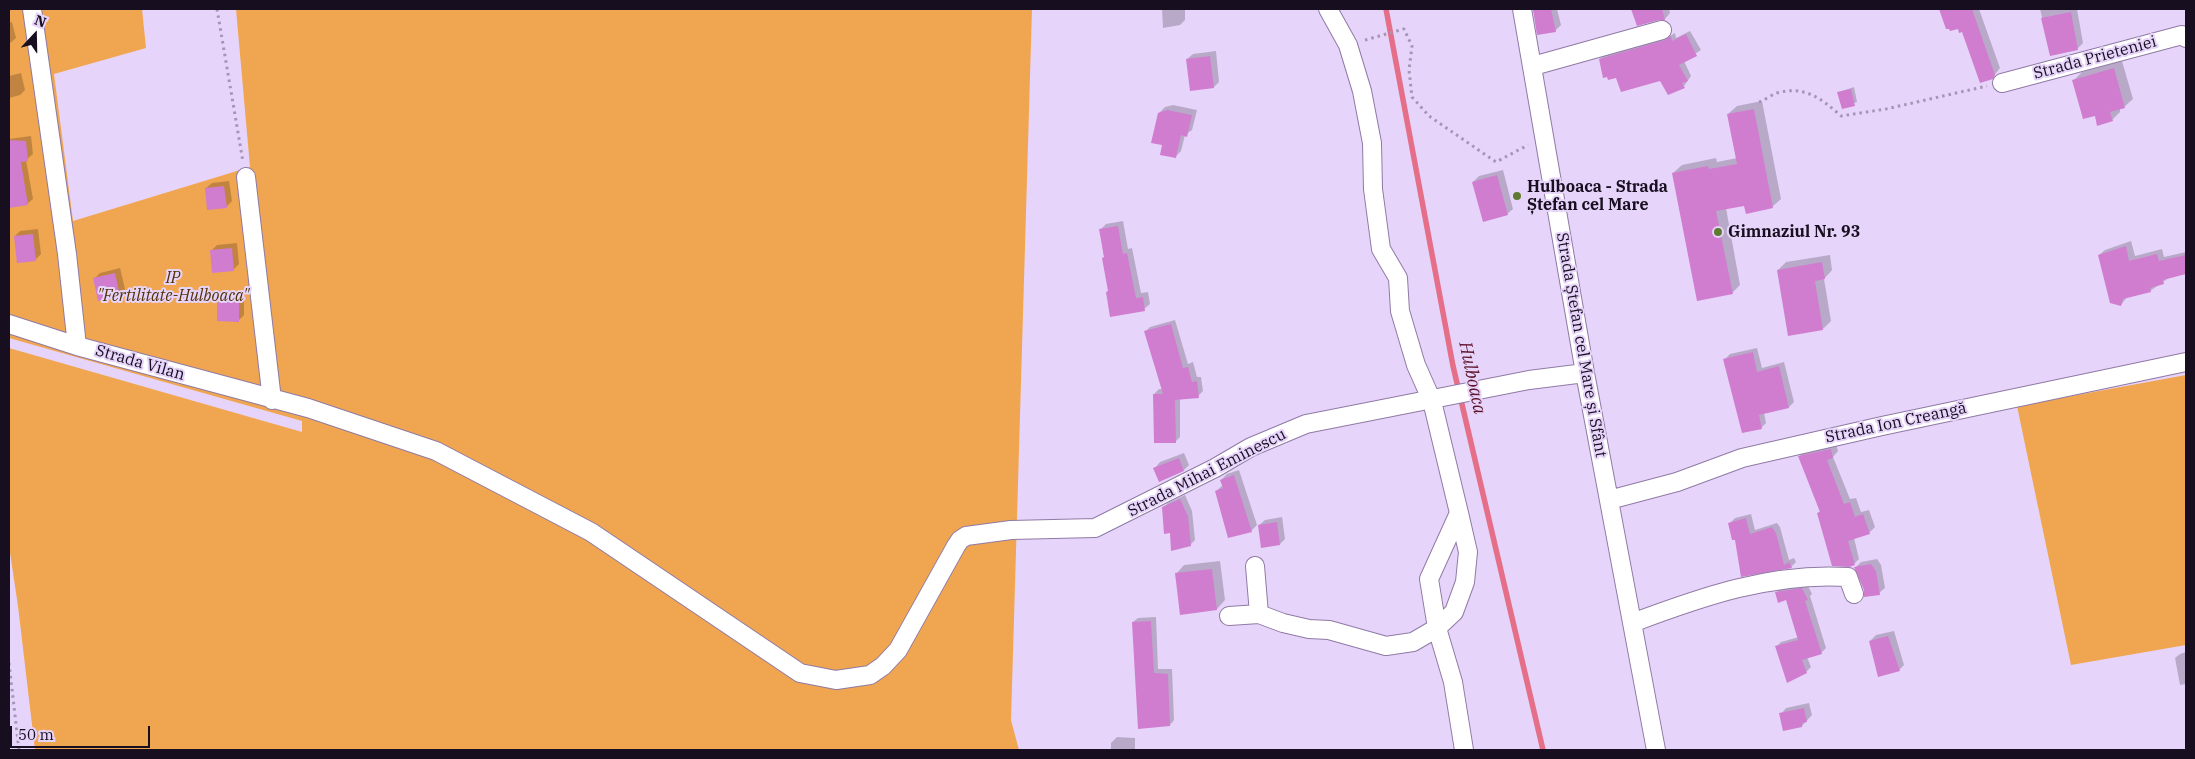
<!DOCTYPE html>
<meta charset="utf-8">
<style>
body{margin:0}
#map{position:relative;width:2195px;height:759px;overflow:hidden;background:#e7d4fa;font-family:"IBM Plex Serif",serif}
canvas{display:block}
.frame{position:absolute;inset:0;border:10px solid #170f1f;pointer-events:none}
.north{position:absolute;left:10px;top:10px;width:50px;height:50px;-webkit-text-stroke:4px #e7d4fa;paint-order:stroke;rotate:21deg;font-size:14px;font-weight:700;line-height:20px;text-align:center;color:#170f1f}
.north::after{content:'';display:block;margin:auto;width:18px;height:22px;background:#170f1f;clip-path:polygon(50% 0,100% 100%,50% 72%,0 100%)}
.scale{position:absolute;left:10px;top:726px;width:140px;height:22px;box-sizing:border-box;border:2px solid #170f1f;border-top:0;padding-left:6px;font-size:15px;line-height:18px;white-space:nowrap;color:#170f1f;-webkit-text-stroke:4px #e7d4fa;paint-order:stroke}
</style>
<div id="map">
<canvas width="2195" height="759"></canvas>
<div class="frame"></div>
<div class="north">N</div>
<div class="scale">50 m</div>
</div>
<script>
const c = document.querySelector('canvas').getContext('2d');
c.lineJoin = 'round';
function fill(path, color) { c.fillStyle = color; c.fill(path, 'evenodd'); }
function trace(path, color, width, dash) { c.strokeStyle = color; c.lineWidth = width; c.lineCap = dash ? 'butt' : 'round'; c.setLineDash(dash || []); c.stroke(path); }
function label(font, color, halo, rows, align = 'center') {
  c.font = font + ' "IBM Plex Serif",serif'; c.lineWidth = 4; c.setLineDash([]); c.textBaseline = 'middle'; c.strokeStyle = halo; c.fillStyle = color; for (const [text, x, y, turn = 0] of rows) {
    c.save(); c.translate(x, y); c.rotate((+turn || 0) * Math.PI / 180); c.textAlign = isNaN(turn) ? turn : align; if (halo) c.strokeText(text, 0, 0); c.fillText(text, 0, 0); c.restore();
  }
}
const green = new Path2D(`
 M 9,9 L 142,9 L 146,48 L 54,74 L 73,221 L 250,167 L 236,9 L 1032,9 L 1011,720 L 1019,750 L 35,750 L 18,606 L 9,546 L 9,348 L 302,432 L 302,421 L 9,338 Z
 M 2186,375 L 2186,645 L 2071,665 L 2017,406 Z`);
const shadow = new Path2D(`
 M 1162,9 L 1185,9 L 1185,20 L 1180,25 L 1163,28 Z
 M 1533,9 L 1557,9 L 1561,25 L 1555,31 L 1538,34 Z
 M 1633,9 L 1669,9 L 1670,13 L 1665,19 L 1638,24 Z
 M 1940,9 L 1979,9 L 2000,68 L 1992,78 L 1963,30 L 1959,27 L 1947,28 Z
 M 2040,9 L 2077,9 L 2083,43 L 2077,49 L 2051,55 Z
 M 12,22 L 16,38 L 9,44 L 9,23 Z
 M 1690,31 L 1701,50 L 1684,61 L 1691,76 L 1684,86 L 1660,79 L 1616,77 L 1600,59 L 1604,55 L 1670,36 L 1675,33 L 1676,38 Z
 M 1216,51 L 1219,82 L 1214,87 L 1191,90 L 1187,59 L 1193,54 Z
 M 2122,61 L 2133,99 L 2124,107 L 2120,108 L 2120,112 L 2112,120 L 2096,114 L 2074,80 L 2082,72 Z
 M 21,73 L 25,90 L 20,95 L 9,98 L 9,76 Z
 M 1854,87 L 1857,102 L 1842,107 L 1839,92 Z
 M 1762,101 L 1781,199 L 1772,207 L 1745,204 L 1726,208 L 1740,285 L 1732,293 L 1673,173 L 1682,165 L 1716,158 L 1717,162 L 1737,158 L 1728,114 L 1737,106 Z
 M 1173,105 L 1197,110 L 1192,130 L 1185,135 L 1181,151 L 1176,156 L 1164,144 L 1159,113 L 1165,107 Z
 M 31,136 L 33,154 L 26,160 L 33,199 L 27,204 L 11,207 L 9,139 Z
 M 1503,170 L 1513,209 L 1507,214 L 1473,182 L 1479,176 Z
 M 229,181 L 232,201 L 226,207 L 206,188 L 212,183 Z
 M 1123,221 L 1128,249 L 1132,248 L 1141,293 L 1148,292 L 1150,304 L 1144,309 L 1109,290 L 1100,230 L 1106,224 Z
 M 38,229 L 41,254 L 36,259 L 15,236 L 20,231 Z
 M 2131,241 L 2135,256 L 2162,249 L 2164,257 L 2186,252 L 2186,273 L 2170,277 L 2150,291 L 2127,297 L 2121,305 L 2099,255 L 2105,250 Z
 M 237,243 L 239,264 L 234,269 L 211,251 L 217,245 Z
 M 1830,255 L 1832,270 L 1824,279 L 1831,321 L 1823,329 L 1778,270 L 1786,262 Z
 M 120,268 L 125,289 L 119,295 L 95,278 L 100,273 Z
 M 224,297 L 244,297 L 244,315 L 238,321 L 219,302 Z
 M 1175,320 L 1188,364 L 1193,362 L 1197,377 L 1201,377 L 1203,391 L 1198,396 L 1180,399 L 1180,437 L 1175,442 L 1154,394 L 1159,389 L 1163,389 L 1145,332 L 1150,327 Z
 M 1757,348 L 1762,368 L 1784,362 L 1794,402 L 1789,407 L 1764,413 L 1766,423 L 1761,428 L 1725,359 L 1730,354 Z
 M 1836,444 L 1838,451 L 1833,457 L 1850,499 L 1856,498 L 1861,512 L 1869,510 L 1875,527 L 1869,533 L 1854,538 L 1859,559 L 1854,564 L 1818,513 L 1821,510 L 1800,456 L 1805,451 Z
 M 1184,453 L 1189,465 L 1184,470 L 1155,468 L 1160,462 Z
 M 1239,470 L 1257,525 L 1251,531 L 1216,491 L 1223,485 L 1221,480 L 1227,474 Z
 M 1185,495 L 1192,511 L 1195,540 L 1190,545 L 1171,532 L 1163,508 L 1168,503 Z
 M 1751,514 L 1755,530 L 1777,523 L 1780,527 L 1789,560 L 1794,558 L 1796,562 L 1791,567 L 1742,575 L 1736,538 L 1730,523 L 1735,518 Z
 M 1282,517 L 1285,539 L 1280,544 L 1259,525 L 1265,520 Z
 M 1877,559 L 1881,565 L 1885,588 L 1879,593 L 1856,567 L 1861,562 Z
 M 1220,561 L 1225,600 L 1217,609 L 1176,574 L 1184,565 Z
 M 1807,584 L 1812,594 L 1810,596 L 1826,648 L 1821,653 L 1807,657 L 1811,667 L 1806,672 L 1776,647 L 1781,642 L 1799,637 L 1787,599 L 1777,592 L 1781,587 Z
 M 1156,617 L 1158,669 L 1172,669 L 1174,720 L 1170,725 L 1133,622 L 1138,618 Z
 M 1894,631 L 1904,665 L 1899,670 L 1870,641 L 1876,635 Z
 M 2186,652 L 2186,684 L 2180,685 L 2175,658 L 2180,654 Z
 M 1809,703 L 1812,715 L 1802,726 L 1781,714 L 1786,708 Z
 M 1117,737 L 1135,738 L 1135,750 L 1111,750 L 1111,743 Z`);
const stream = new Path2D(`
 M 1386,9 L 1453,366 L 1543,750`);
const building = new Path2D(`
 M 1533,9 L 1551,9 L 1556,32 L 1537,35 Z
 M 1631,9 L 1662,9 L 1665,20 L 1659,20 L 1637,26 Z
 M 1939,9 L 1972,9 L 1995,75 L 1993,79 L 1980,83 L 1962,32 L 1959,33 L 1958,29 L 1950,31 L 1949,29 L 1946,29 Z
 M 2071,12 L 2078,50 L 2050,56 L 2041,18 Z
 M 1686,34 L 1697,56 L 1679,65 L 1688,81 L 1682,83 L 1685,88 L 1668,95 L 1660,81 L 1621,92 L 1616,78 L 1608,80 L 1607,77 L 1603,78 L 1599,59 L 1665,40 L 1671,36 L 1672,41 Z
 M 1210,56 L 1214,88 L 1190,91 L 1186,59 Z
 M 2114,68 L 2125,108 L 2110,112 L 2113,121 L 2097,126 L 2095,116 L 2083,119 L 2072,80 Z
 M 1851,89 L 1855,106 L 1842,109 L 1837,92 Z
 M 1754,109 L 1773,208 L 1746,214 L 1744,206 L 1716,211 L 1733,294 L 1697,301 L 1672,173 L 1708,166 L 1709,169 L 1737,164 L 1727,114 Z
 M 1167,110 L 1192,115 L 1187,137 L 1181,135 L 1176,158 L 1160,155 L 1162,145 L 1151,143 L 1158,113 Z
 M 9,140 L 26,141 L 28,161 L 21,162 L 28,205 L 9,208 Z
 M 1497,175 L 1508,215 L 1483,222 L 1472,182 Z
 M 224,186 L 227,208 L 207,210 L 205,188 Z
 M 1118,226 L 1123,254 L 1127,253 L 1136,298 L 1143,297 L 1145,311 L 1110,317 L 1106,292 L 1108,291 L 1102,258 L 1104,257 L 1099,229 Z
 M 33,234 L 36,261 L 17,263 L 14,236 Z
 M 2126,246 L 2129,261 L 2157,254 L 2159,261 L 2186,255 L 2186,274 L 2163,280 L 2164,284 L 2150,288 L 2151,292 L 2123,299 L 2121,306 L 2110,303 L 2098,255 Z
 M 232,248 L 234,271 L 212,273 L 210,250 Z
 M 1822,262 L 1825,279 L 1815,281 L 1823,330 L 1788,336 L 1777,270 Z
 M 115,273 L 120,296 L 98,301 L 93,278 Z
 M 217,302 L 239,302 L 239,322 L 217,321 Z
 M 1171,324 L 1183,368 L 1188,367 L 1192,382 L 1197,381 L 1199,398 L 1175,400 L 1176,443 L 1154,443 L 1153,394 L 1163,394 L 1144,331 Z
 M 1753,352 L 1757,372 L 1779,366 L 1789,408 L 1759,415 L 1762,429 L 1742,433 L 1723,359 Z
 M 1831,449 L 1833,458 L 1827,460 L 1844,504 L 1850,502 L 1855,517 L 1863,514 L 1870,534 L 1848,541 L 1855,565 L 1849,567 L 1832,566 L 1817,513 L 1820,512 L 1798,456 Z
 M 1179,458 L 1184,471 L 1159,482 L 1153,468 Z
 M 1234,475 L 1252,532 L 1228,538 L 1215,491 L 1223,488 L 1220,480 Z
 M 1180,499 L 1188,516 L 1191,546 L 1171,551 L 1170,533 L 1164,534 L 1162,507 Z
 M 1746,518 L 1750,534 L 1772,527 L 1776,533 L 1784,565 L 1789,562 L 1792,568 L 1741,577 L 1735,540 L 1732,540 L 1728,523 Z
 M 1277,522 L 1280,545 L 1261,548 L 1258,525 Z
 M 1871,564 L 1876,571 L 1880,595 L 1864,597 L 1864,590 L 1854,567 Z
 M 1212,569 L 1217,610 L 1180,615 L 1175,573 Z
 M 1802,588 L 1808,600 L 1805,601 L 1822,654 L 1802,660 L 1807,673 L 1787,683 L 1775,646 L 1798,640 L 1786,600 L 1778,603 L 1775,592 Z
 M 1151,621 L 1154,673 L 1168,674 L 1170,726 L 1138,729 L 1132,622 Z
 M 1888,636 L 1900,671 L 1878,677 L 1869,641 Z
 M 1804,708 L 1807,722 L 1802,723 L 1802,727 L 1783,731 L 1779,713 Z`);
const path = new Path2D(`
 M 217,9 L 243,162
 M 1365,40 L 1404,29 L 1412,46 L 1409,70 L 1412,97 L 1429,116 L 1496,162 L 1528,145
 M 1759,102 C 1765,100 1771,95 1777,93 C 1805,85 1822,99 1841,116 L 1886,109 L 1987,86
 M 9,663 L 19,750`);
const minor = new Path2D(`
 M 32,9 L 67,254 L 77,346
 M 1328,9 L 1348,45 L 1362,91 L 1372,143 L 1373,189 L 1381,249 L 1398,278 L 1400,311 L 1416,365 L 1432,401 L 1459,513 L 1429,579 L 1437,628 L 1453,682 L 1464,750
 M 1522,9 L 1585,373 L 1656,750
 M 1533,66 L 1662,30
 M 2002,83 L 2182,35 L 2186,38
 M 246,177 L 272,400
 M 9,324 L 77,346 L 308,408 L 436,451 L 591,532 L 800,673 L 836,680 L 870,675 L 883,666 L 898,650 L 956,546 L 960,540 L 966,536 L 1011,530 L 1095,528 L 1215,468 L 1251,447 L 1306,424 L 1529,380 L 1585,373
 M 1609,500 L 1677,482 L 1742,458 L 1882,426 L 2186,362
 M 1255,566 L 1259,614
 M 1229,616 L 1259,614 L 1283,623 L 1309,629 L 1329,630 L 1386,646 L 1413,642 L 1437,628 L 1454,612 L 1465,582 L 1468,552 L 1459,513
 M 1632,623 C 1701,597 1772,572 1848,577 L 1854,594`);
const markers = [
 [1517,196,5,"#5e7b31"],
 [1718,232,5,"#5e7b31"]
];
const streetNames = [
 ["Strada Prieteniei",2095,58,-15],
 ["Strada Ștefan cel Mare și Sfânt",1581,345,80],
 ["Strada Vilan",140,363,16],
 ["Strada Ion Creangă",1896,423,-12],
 ["Strada Mihai Eminescu",1207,473,-27]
];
const poiNames = [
 ["Hulboaca - Strada",1527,187],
 ["Ștefan cel Mare",1527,205],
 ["Gimnaziul Nr. 93",1728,232]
];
const parkNames = [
 ["IP",173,278],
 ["\"Fertilitate-Hulboaca\"",173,296]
];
const waterNames = [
 ["Hulboaca",1472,378,78]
];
fill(green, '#f0a650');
fill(shadow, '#0003');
trace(stream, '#e56f89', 5.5);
fill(building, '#d07ccf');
trace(minor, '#907aa5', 20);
trace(path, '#a595b4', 3, [2.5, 4]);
trace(minor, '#fff', 18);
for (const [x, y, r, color] of markers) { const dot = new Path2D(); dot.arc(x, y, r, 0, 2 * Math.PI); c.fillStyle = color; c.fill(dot); trace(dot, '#e7d4fa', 2); }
label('16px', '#170f1f', '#e7d4fa', streetNames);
label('bold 16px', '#170f1f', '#e7d4fa', poiNames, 'left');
label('italic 16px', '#523106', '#e7d4fa', parkNames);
label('italic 18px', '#5d1229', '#e7d4fa', waterNames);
</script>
